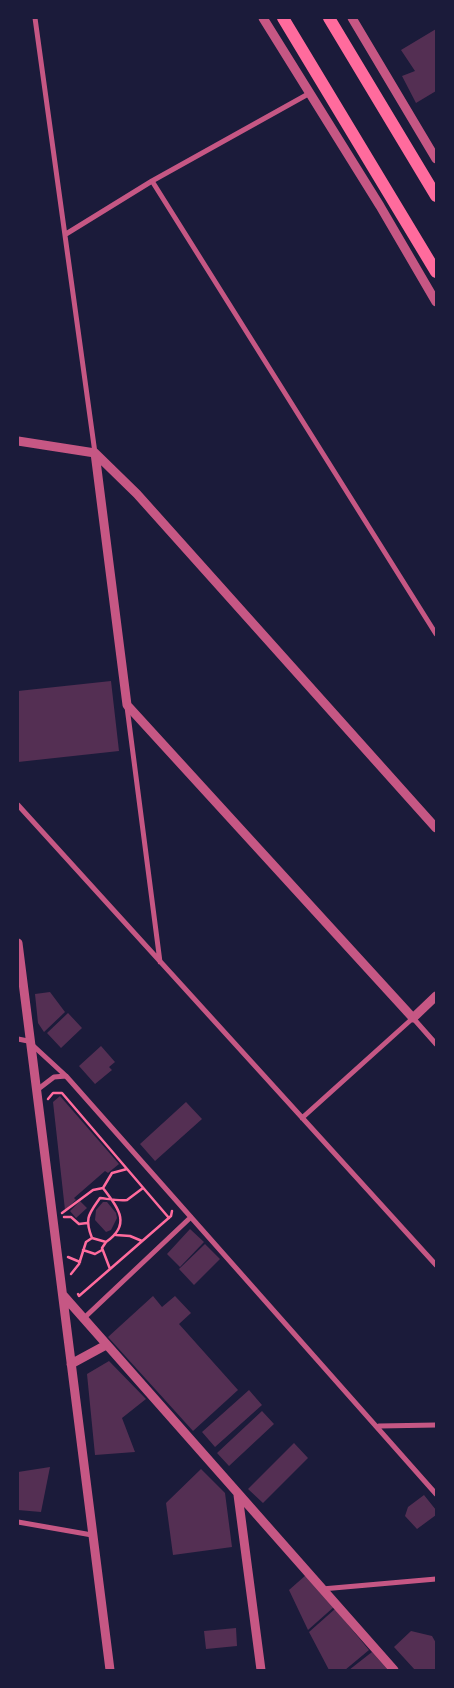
<!DOCTYPE html>
<style>
body{margin:0}
#map{position:relative;width:454px;height:1688px;overflow:hidden;background:#1b1b3a;font-family:"Titillium Web",sans-serif}
canvas{display:block}
.frame{position:absolute;inset:0;border:19px solid #1b1b3a;pointer-events:none}
</style>
<div id="map">
<canvas width="454" height="1688"></canvas>
<div class="frame"></div>
</div>
<script>
const c = document.querySelector('canvas').getContext('2d');
c.lineJoin = 'round';
function fill(path, color) { c.fillStyle = color; c.fill(path, 'evenodd'); }
function trace(path, color, width, dash) { c.strokeStyle = color; c.lineWidth = width; c.lineCap = dash ? 'butt' : 'round'; c.setLineDash(dash || []); c.stroke(path); }
const building = new Path2D(`
 M 436,29 L 436,91 L 416,103 L 402,76 L 415,71 L 401,50 Z
 M 111,681 L 119,751 L 18,762 L 18,691 Z
 M 50,992 L 65,1012 L 44,1032 L 38,1023 L 35,994 Z
 M 68,1013 L 82,1028 L 61,1048 L 47,1033 Z
 M 101,1046 L 115,1062 L 109,1067 L 112,1070 L 95,1084 L 79,1066 Z
 M 60,1096 L 119,1164 L 108,1173 L 105,1171 L 74,1198 L 76,1200 L 65,1210 L 53,1102 Z
 M 186,1102 L 202,1119 L 155,1161 L 140,1144 Z
 M 80,1201 L 87,1208 L 76,1218 L 70,1211 Z
 M 103,1202 L 107,1202 L 116,1213 L 117,1218 L 111,1230 L 106,1232 L 95,1220 L 96,1210 Z
 M 190,1229 L 204,1242 L 180,1267 L 167,1254 Z
 M 205,1244 L 220,1259 L 194,1285 L 179,1269 Z
 M 153,1296 L 162,1307 L 175,1296 L 191,1313 L 179,1324 L 238,1390 L 193,1431 L 108,1337 Z
 M 109,1361 L 146,1399 L 122,1418 L 135,1452 L 95,1455 L 87,1374 Z
 M 249,1390 L 262,1405 L 215,1447 L 202,1432 Z
 M 262,1411 L 274,1424 L 229,1466 L 217,1453 Z
 M 294,1443 L 308,1458 L 263,1503 L 248,1489 Z
 M 50,1467 L 41,1512 L 18,1510 L 18,1472 Z
 M 201,1469 L 225,1493 L 232,1547 L 173,1555 L 166,1503 Z
 M 424,1495 L 436,1510 L 436,1515 L 417,1529 L 405,1516 L 408,1507 Z
 M 306,1575 L 335,1606 L 308,1630 L 289,1590 Z
 M 335,1609 L 369,1650 L 345,1670 L 329,1670 L 309,1632 Z
 M 236,1628 L 237,1646 L 206,1649 L 204,1631 Z
 M 411,1631 L 432,1636 L 436,1643 L 436,1670 L 415,1670 L 394,1647 Z
 M 372,1652 L 388,1670 L 349,1670 Z`);
const path = new Path2D(`
 M 48,1099 L 53,1093 L 62,1093 L 169,1218
 M 127,1169 L 112,1173 L 103,1188 C 118,1208 132,1224 106,1242 L 92,1238 C 84,1218 89,1214 100,1198 C 109,1199 118,1201 127,1200 L 143,1188
 M 62,1213 L 93,1190 L 103,1188
 M 64,1217 L 71,1217 L 79,1224 L 87,1223
 M 116,1235 L 130,1236 L 142,1241
 M 106,1242 L 102,1248 L 110,1269
 M 83,1250 L 95,1254 L 102,1250
 M 68,1257 L 80,1262
 M 71,1274 L 79,1264 L 86,1242 L 92,1238
 M 78,1294 L 79,1296 L 171,1216 L 172,1211`);
const minor = new Path2D(`
 M 35,18 L 95,453
 M 152,181 L 436,634
 M 66,234 L 152,181 L 310,93
 M 127,707 L 160,962
 M 18,805 L 436,1265
 M 18,1039 L 28,1041 L 66,1076 L 436,1494
 M 37,1090 L 54,1077 L 66,1076
 M 302,1118 L 413,1018 L 436,1044
 M 83,1319 L 191,1217
 M 379,1426 L 436,1425
 M 18,1522 L 92,1535
 M 322,1589 L 436,1579`);
const tertiary = new Path2D(`
 M 263,18 L 380,206 L 436,302
 M 352,18 L 436,159
 M 18,441 L 95,453
 M 95,453 L 127,705 L 413,1018 L 436,996
 M 95,453 L 137,494 L 436,828
 M 18,943 L 110,1670
 M 63,1295 L 394,1670
 M 71,1364 L 106,1345
 M 238,1495 L 261,1670`);
const trunk = new Path2D(`
 M 283,18 L 436,272
 M 329,18 L 436,196`);
fill(building, '#542f53');
trace(path, '#ff6b9d', 2.5);
trace(minor, '#c65784', 5);
trace(tertiary, '#c65784', 9);
trace(trunk, '#ff6b9d', 12);
</script>
